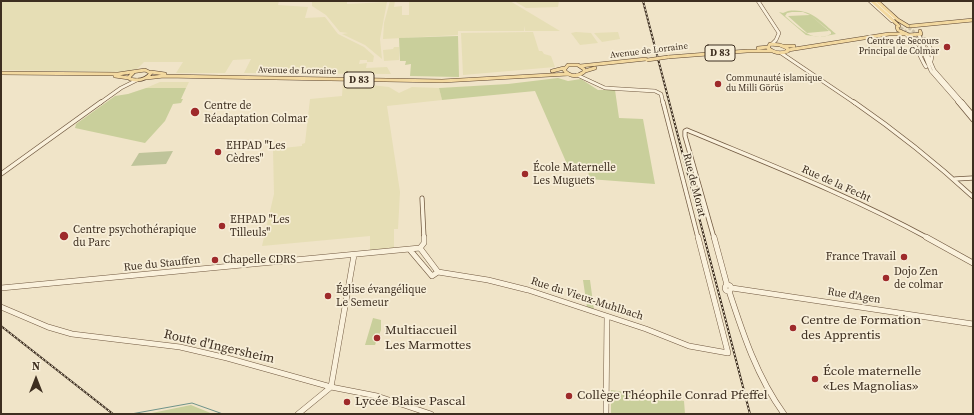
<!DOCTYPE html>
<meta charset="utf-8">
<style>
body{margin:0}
#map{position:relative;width:974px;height:415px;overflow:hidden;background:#f0e4c8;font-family:"Source Serif 4",serif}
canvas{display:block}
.frame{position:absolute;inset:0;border:2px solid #3d2e20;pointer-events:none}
.north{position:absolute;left:16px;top:359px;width:40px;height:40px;-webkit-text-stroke:3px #f7eed8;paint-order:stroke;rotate:0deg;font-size:11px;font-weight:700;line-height:16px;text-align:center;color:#3d2e20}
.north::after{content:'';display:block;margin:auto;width:14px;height:18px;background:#3d2e20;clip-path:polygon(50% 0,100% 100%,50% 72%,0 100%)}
</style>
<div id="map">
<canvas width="974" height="415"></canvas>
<div class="frame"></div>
<div class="north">N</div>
</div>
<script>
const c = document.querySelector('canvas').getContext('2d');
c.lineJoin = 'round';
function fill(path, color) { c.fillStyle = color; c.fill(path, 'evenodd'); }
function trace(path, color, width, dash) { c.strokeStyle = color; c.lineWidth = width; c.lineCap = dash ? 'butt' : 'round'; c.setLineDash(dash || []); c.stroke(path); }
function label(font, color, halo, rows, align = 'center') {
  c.font = font + ' "Source Serif 4",serif'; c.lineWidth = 3.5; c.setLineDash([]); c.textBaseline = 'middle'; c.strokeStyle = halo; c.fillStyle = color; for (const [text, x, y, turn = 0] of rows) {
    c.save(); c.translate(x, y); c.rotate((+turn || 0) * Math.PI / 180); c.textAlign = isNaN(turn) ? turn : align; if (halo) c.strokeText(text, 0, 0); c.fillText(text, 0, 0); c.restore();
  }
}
const farmland = new Path2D(`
 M 1,1 L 279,1 L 278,5 L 308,7 L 305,18 L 325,17 L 338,34 L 364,47 L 374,56 L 373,62 L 367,62 L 367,60 L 360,60 L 359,64 L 367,63 L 366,68 L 387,67 L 391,74 L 244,73 L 251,59 L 233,60 L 225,73 L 176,73 L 183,62 L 144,62 L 137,69 L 126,72 L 1,70 Z
 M 312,1 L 347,1 L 347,4 L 387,2 L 380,39 L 382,59 L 365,45 L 342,34 L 348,33 L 340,32 L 326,15 L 312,6 Z
 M 390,1 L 395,1 L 394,7 L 402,6 L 402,15 L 409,15 L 409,1 L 510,1 L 560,31 L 525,31 L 524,26 L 524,31 L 458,31 L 458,35 L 383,39 L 384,23 Z
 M 514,1 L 559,1 L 558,7 L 526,8 Z
 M 533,32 L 539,51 L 542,51 L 544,54 L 551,56 L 555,67 L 463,75 L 461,33 Z
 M 576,32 L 591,33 L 598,43 L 580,45 L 571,33 Z
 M 618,32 L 620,39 L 602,42 L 594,33 Z
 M 394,47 L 399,47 L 399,60 L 384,61 L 383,50 L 393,49 Z
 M 160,82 L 189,82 L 186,88 L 146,88 Z
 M 343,82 L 389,87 L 399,93 L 412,87 L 439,88 L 442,100 L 387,106 L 400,192 L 398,229 L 394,229 L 394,248 L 370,251 L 370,236 L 262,246 L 274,194 L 273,149 L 302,146 L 302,144 L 305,143 L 310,99 L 342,96 Z`);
const green = new Path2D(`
 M 788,11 C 811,8 820,21 836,34 L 820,37 L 806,35 L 779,12 L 783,13 ZM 792,12 L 803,12 L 810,15 L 788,16 L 807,33 L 829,31 L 810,15 L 831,32 L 831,34 C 813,44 798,27 785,16 L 787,13 Z
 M 458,36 L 459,77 L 410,76 L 411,64 L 405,65 L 406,61 L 400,61 L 399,38 Z
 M 558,78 L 568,81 L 581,79 L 598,90 L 615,90 L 619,118 L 643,119 L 655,184 L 589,179 L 588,167 L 567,164 L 535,91 L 442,100 L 439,88 L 508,84 Z
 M 146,88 L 186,88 L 181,99 L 183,99 L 181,103 L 173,104 L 165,121 L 145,143 L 75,128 L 76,124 L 115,96 L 128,94 Z
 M 583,280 L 590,280 L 594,310 L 587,307 Z
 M 373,318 L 381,320 L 381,330 L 375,345 L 365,345 Z
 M 611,390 L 684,401 L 685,414 L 611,414 Z
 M 191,405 L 213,414 L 147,414 Z`);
const cemetery = new Path2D(`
 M 173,151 L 166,164 L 131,166 L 139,153 Z`);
const stream = new Path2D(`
 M 131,414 L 192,403 L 223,414`);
const secondaryTunnel = new Path2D(`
 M 897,25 L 916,39
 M 905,25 L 924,39`);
const secondaryFar2 = new Path2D(`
 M 758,1 L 779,33 L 776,40 L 772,44
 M 870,1 L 892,21
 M 875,1 L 894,18
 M 906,34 C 916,42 919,56 926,67
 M 919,35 L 934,70 L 963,103
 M 916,39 L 921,46 L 931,71 L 959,103
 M 924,39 C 930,46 934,52 931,61
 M 781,53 L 855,103
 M 577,75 L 605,88 L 655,91 L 661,94 L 663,103
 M 100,103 L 121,88 L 137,80`);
const secondaryFar1 = new Path2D(`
 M 663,102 L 698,238
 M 854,102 C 896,131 935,162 973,197
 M 958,102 L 973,120
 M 962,102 L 973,115
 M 1,174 L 101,102
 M 955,179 L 973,178
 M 422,198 L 424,238
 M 714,238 L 685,136 L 685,131 L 687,130 C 768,164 851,196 928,238`);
const secondary = new Path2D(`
 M 714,237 L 727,285
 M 926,237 L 973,263
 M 420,248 L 424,243 L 424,237
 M 420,248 L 438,272
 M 410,250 L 432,276 L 438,272
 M 438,272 L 488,280 L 528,290 L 646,329 L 689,346 L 728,353 L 698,237
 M725 288a3 3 0 1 1 6 0a3 3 0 1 1-6 0Z
 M 1,288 L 420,248
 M 732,288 L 973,324
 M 729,291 C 743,334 757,377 784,414
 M 1,307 L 48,327 L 72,334 L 180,347 L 227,358 L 331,387 L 377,396 L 431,414
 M 331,387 L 354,255
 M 298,414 L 331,387
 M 606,414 L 607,317`);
const primary = new Path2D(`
 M 872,1 L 899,26
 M 877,1 L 898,20 L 908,26
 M 899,26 L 897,27 L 898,30 L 909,35 L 921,34 L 920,31
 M 911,26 L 973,20
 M 770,44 L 780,45 L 787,48 L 788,51 C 781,54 774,53 768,48 Z
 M 783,46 L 794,46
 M 758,48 L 768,47
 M 788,50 L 889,34 L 905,34
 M 668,57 L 747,51 L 772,51
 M 568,65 L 578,65 L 584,69 L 584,72 C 577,77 570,77 564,70 Z
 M 580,66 L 646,59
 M 552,71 L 564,68
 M 585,71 L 595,68
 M 151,72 L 165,74
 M 1,73 L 118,74 L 145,70 L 151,73 C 146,80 138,81 130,79 L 129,77 L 134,72
 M 115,76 L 129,78
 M 146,78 L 164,76 L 442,81 L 568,74`);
const rail = new Path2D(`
 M 643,1 L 750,414
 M 1,326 L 113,414`);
const primaryBridge = new Path2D(`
 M 647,60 L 668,57`);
const markers = [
 [947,47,4,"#9e2a2b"],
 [718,84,4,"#9e2a2b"],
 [195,112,5,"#9e2a2b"],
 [218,152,4,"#9e2a2b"],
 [525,174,4,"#9e2a2b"],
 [222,226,4,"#9e2a2b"],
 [64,236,5,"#9e2a2b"],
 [904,257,4,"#9e2a2b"],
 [215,260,4,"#9e2a2b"],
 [886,278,4,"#9e2a2b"],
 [328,296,4,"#9e2a2b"],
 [793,328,4,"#9e2a2b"],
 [377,338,4,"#9e2a2b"],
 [815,379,4,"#9e2a2b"],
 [569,396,4,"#9e2a2b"],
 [347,402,4,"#9e2a2b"]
];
const farPoinames = [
 ["Centre de Secours",939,42],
 ["Principal de Colmar",939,52],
 ["Communauté islamique",726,79,"left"],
 ["du Milli Görüs",726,89,"left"]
];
const farStreetnames = [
 ["Avenue de Lorraine",649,51,-7],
 ["Avenue de Lorraine",297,71,1]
];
const shields = [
 [720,53,30],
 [359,80,30]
];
const shieldNames = [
 ["D 83",720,53],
 ["D 83",359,80]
];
const poiNames = [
 ["Centre de",204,106],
 ["Réadaptation Colmar",204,119],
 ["EHPAD \"Les",226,146],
 ["Cèdres\"",226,159],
 ["École Maternelle",533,168],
 ["Les Muguets",533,181],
 ["EHPAD \"Les",230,220],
 ["Tilleuls\"",230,233],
 ["Centre psychothérapique",73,230],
 ["du Parc",73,243],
 ["France Travail",896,257,"right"],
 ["Chapelle CDRS",223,260],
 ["Dojo Zen",894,272],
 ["de colmar",894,285],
 ["Église évangélique",336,290],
 ["Le Semeur",336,303]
];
const streetNames = [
 ["Rue de la Fecht",836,184,24],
 ["Rue de Morat",694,185,76],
 ["Rue du Stauffen",162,264,-6],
 ["Rue d'Agen",854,296,9],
 ["Rue du Vieux-Muhlbach",587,299,18]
];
const nearPoinames = [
 ["Centre de Formation",801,321],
 ["des Apprentis",801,336],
 ["Multiaccueil",385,331],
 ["Les Marmottes",385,346],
 ["École maternelle",823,372],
 ["«Les Magnolias»",823,387],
 ["Collège Théophile Conrad Pfeffel",577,396],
 ["Lycée Blaise Pascal",355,402]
];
const nearStreetnames = [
 ["Route d'Ingersheim",219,347,13]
];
fill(farmland, '#e6deb5');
fill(green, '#c9cf9b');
fill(cemetery, '#bfc49a');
trace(stream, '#6f938a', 1);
trace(secondaryTunnel, '#ccc0a6', 3, [3, 1.5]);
trace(secondaryFar2, '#6f573f', 4);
trace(secondaryFar1, '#6f573f', 5);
trace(secondary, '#6f573f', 6);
trace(primary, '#5b4430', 4);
trace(secondaryFar2, '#faf1dc', 3);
trace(secondaryFar1, '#faf1dc', 3.5);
trace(secondary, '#faf1dc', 5);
trace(primary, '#f3d9a0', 3);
trace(rail, '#3d2e20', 2);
trace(rail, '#f7eed8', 1, [2]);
trace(primaryBridge, '#5b4430', 4, []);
trace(primaryBridge, '#f3d9a0', 3);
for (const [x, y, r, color] of markers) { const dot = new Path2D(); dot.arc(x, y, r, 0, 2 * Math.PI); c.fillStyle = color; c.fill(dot); trace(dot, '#f7eed8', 1.5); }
label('9px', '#3d2e20', '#f7eed8', farPoinames, 'right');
label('9px', '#3d2e20', '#f7eed8', farStreetnames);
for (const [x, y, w] of shields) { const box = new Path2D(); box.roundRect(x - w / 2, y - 8, w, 16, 3); c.fillStyle = '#f7eed8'; c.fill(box); trace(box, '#3d2e20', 1); }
label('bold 10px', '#3d2e20', null, shieldNames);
label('11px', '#3d2e20', '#f7eed8', poiNames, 'left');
label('11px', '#3d2e20', '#f7eed8', streetNames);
label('13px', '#3d2e20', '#f7eed8', nearPoinames, 'left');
label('13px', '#3d2e20', '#f7eed8', nearStreetnames);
</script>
